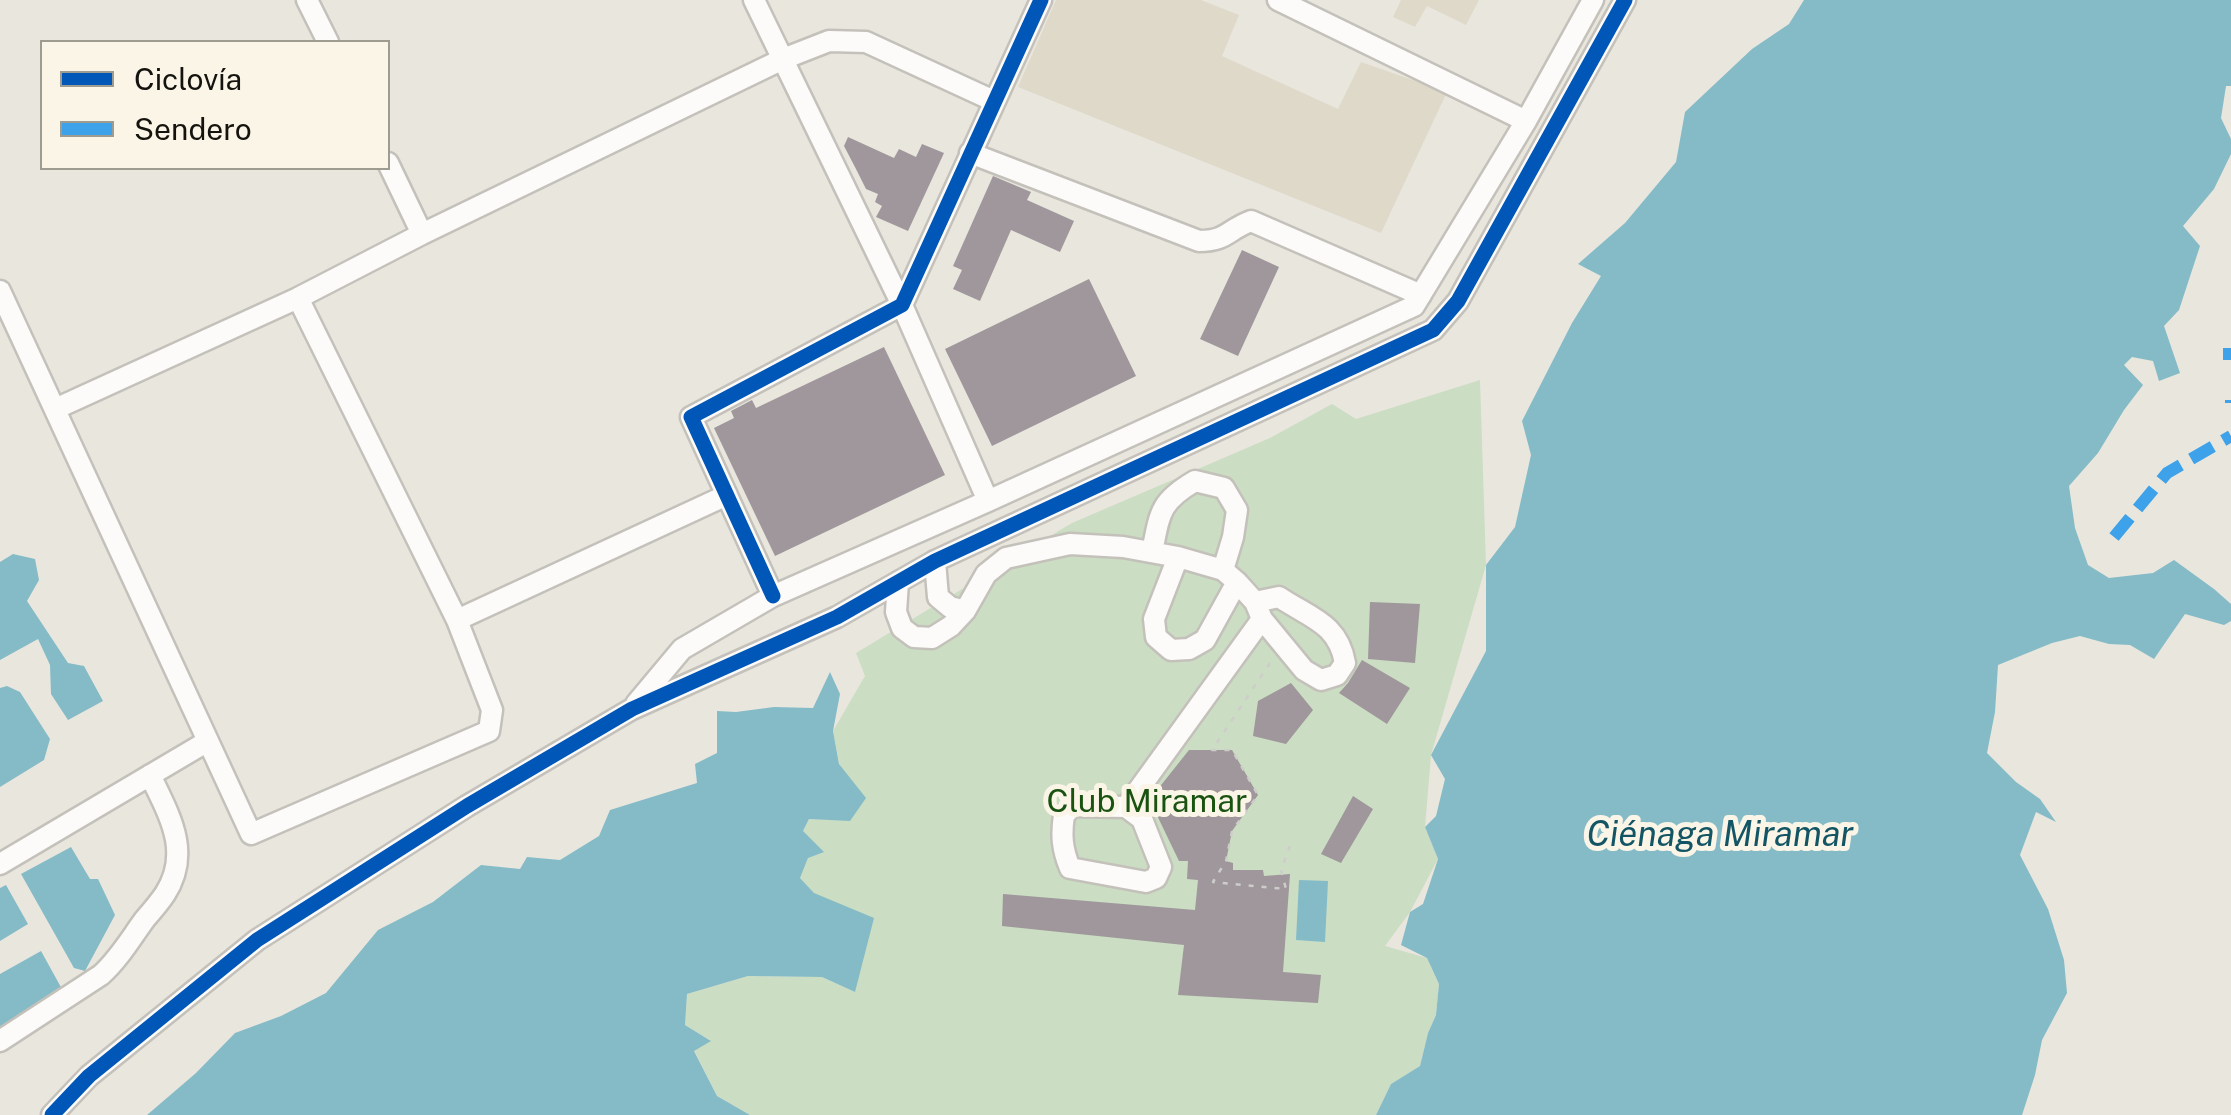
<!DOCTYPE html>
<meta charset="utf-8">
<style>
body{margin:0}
#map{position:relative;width:2231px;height:1115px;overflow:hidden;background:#e9e6de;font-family:"Public Sans",sans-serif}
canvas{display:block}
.legend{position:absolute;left:40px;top:40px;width:350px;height:130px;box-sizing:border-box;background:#faf5e7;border:2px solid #9e9b90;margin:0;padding:12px 18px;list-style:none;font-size:30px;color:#15130e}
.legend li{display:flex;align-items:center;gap:20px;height:50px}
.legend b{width:50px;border:2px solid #9e9b90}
</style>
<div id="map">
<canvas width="2231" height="1115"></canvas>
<ul class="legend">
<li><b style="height:12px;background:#0057b8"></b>Ciclovía</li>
<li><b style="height:12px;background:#3da2e9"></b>Sendero</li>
</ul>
</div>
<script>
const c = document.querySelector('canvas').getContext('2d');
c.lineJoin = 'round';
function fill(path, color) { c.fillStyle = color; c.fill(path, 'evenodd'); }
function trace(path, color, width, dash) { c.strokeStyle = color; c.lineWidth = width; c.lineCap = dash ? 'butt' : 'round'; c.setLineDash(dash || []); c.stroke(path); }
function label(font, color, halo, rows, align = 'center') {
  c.font = font + ' "Public Sans",sans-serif'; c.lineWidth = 10; c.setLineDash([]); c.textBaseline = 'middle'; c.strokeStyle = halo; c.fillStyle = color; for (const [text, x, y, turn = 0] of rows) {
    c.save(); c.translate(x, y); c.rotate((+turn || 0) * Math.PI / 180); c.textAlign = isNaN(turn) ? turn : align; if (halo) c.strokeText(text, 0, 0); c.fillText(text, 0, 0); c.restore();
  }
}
const built = new Path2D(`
 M 1056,0 L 1201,0 L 1239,15 L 1222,56 L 1338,109 L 1361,62 L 1447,92 L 1381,233 L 1018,87 Z
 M 1401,0 L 1479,0 L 1466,25 L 1427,6 L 1415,27 L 1393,17 Z`);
const green = new Path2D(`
 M 1480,380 L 1486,565 L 1431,755 L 1425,827 L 1438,859 L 1410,912 L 1385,946 L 1427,958 L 1439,984 L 1436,1015 L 1428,1033 L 1420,1066 L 1391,1084 L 1376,1115 L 750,1115 L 717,1096 L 694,1050 L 710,1040 L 685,1025 L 687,994 L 748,976 L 822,977 L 855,992 L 814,893 L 800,878 L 808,858 L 803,831 L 809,819 L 850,820 L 833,731 L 865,676 L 856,653 L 1072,523 L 1270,438 L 1332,404 L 1356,419 Z`);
const water = new Path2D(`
 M 1804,0 L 2231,0 L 2231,86 L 2226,86 L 2221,118 L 2231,139 L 2231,154 L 2214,189 L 2183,226 L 2200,246 L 2179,310 L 2164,326 L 2180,373 L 2159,381 L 2153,361 L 2132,357 L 2124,365 L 2143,385 L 2124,410 L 2098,453 L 2069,486 L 2075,528 L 2088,565 L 2109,578 L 2153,573 L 2174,560 L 2214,589 L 2231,604 L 2231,621 L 2224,625 L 2185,614 L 2154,659 L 2130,645 L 2109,644 L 2080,636 L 2052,643 L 1998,665 L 1995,712 L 1987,753 L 2016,782 L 2040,799 L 2056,822 L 2036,812 L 2020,855 L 2048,909 L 2064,960 L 2067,993 L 2042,1040 L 2035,1075 L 2022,1115 L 1376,1115 L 1391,1084 L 1420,1066 L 1428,1033 L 1436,1015 L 1439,984 L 1427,958 L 1401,945 L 1410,912 L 1423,904 L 1438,859 L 1425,827 L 1436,816 L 1445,779 L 1431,755 L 1486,651 L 1486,565 L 1515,527 L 1531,455 L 1522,421 L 1572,323 L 1601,276 L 1578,264 L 1625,223 L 1676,162 L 1685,112 L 1752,49 L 1789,24 Z
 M 13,554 L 35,559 L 39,580 L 27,601 L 68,663 L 84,666 L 103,701 L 68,720 L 51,694 L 50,665 L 38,639 L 0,660 L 0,562 Z
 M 830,672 L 840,694 L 833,731 L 839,764 L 866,798 L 850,821 L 809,819 L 803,831 L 824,852 L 808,858 L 800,878 L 814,893 L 874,918 L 855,992 L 822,977 L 748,976 L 687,994 L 685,1025 L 711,1041 L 694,1051 L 717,1096 L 750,1115 L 147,1115 L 196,1073 L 235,1033 L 281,1016 L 326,993 L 378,930 L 433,902 L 481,865 L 520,869 L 527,857 L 560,860 L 599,836 L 610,810 L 697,783 L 695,764 L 717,753 L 717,711 L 736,712 L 774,707 L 813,708 Z
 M 7,686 L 20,692 L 50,739 L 44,760 L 0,787 L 0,688 Z
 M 71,847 L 90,879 L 98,879 L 115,915 L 85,971 L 74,968 L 21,874 Z
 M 1299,880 L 1328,881 L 1325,942 L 1296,940 Z
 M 6,885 L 28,924 L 0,941 L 0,888 Z
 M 41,951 L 62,989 L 0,1027 L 0,974 Z`);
const building = new Path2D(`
 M 848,137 L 894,158 L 899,149 L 916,157 L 922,144 L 944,153 L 908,231 L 876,217 L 882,206 L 875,202 L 878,194 L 866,189 L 856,169 L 844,146 Z
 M 993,176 L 1031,192 L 1027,200 L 1074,221 L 1060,252 L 1011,230 L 980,301 L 953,289 L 962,270 L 953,266 Z
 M 1242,250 L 1279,267 L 1238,356 L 1200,339 Z
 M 1089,279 L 1136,376 L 992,446 L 945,349 Z
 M 884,347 L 945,475 L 775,556 L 714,428 L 734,418 L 731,411 L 752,400 L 756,408 Z
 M 1370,602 L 1420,604 L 1415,663 L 1368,659 Z
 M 1362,660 L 1410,688 L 1387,724 L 1339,693 L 1348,683 Z
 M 1291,683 L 1313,710 L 1286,744 L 1253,736 L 1258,701 Z
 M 1189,750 L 1232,750 L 1258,795 L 1232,831 L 1226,861 L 1233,863 L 1233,870 L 1263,870 L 1264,876 L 1290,874 L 1283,972 L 1321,975 L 1318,1003 L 1178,995 L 1184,945 L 1002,926 L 1003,894 L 1195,910 L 1198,880 L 1187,879 L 1188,861 L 1179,861 L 1153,807 L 1164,797 L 1158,789 Z
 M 1353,796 L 1373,809 L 1341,863 L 1321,854 Z`);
const path = new Path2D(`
 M 1270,663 L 1212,750 L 1232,750 L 1258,795 L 1232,831 L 1226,861 L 1213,882 L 1286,889 L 1281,870 L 1290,846`);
const minor = new Path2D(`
 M 307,0 L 328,42
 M 754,0 L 902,305 L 988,501
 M 1278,0 L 1526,121
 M 970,153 L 1199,241 C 1227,241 1227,230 1251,221 L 1421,295
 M 388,163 L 422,234 L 783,59 L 829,41 L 866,42 L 994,101
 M 422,234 L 298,298 L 457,620
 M 0,291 L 251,834 L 489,731 L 492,710 L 457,620 L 727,495
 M 55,409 L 298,298
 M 1152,552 C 1160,513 1159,502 1195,481 L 1224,488 L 1237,510 L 1233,537 L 1223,570
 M 1178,557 L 1154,619 L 1156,637 L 1171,650 L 1189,649 L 1205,640 L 1237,582
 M 935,561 L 938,597 L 950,607 L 965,611
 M 898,582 L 896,612 L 902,628 L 914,637 L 932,638 L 951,626 L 965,611 L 986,574 L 1006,558 L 1070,544 L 1123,547 L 1178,557 L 1223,570 L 1237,582 L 1255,602 L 1262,619 L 1304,670 L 1321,680 L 1337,675 L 1345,663 C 1338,623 1310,618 1279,597 L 1255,602
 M 773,596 L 691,417 L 902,305 L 1041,0
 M 636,704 L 682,649 L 773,596 L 988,501 L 1414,306 L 1526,121 L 1593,0
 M 1073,806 L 1126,807 L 1142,819 L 1161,867 L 1156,878 L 1146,882 L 1070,868 C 1062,849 1061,835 1064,815 Z
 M 1126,807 L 1262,619
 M 0,864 L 208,741
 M 0,1041 L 101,975 C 119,959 131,938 145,919 C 152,911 159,903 165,894 C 192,852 169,815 150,775
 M 52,1115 L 89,1076 L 257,940 L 467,806 L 632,709 L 837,617 L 935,561 L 1433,330 L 1458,301 L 1625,0`);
const quiet = new Path2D(`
 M 2223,354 L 2231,354
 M 2231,400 L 2231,403
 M 2114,537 L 2167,473 L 2231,436`);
const cycleway = new Path2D(`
 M 773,596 L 691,417 L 902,305 L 1041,0
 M 52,1115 L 89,1076 L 257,940 L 467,806 L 632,709 L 837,617 L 935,561 L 1433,330 L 1458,301 L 1625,0`);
const parkNames = [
 ["Club Miramar",1147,802]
];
const waterNames = [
 ["Ciénaga Miramar",1720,835]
];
fill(built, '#dfd9ca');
fill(green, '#cbddc3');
fill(water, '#84bbc7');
fill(building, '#9f979b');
trace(minor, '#c4c1bb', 25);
trace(path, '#cecdcb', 2.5, [5, 8]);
trace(minor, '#fcfbfa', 20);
trace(quiet, '#3da2e9', 12, [25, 12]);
trace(cycleway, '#0057b8', 15);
label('32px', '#1a5311', '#faf5e7', parkNames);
label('italic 35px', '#135565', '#faf5e7', waterNames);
</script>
